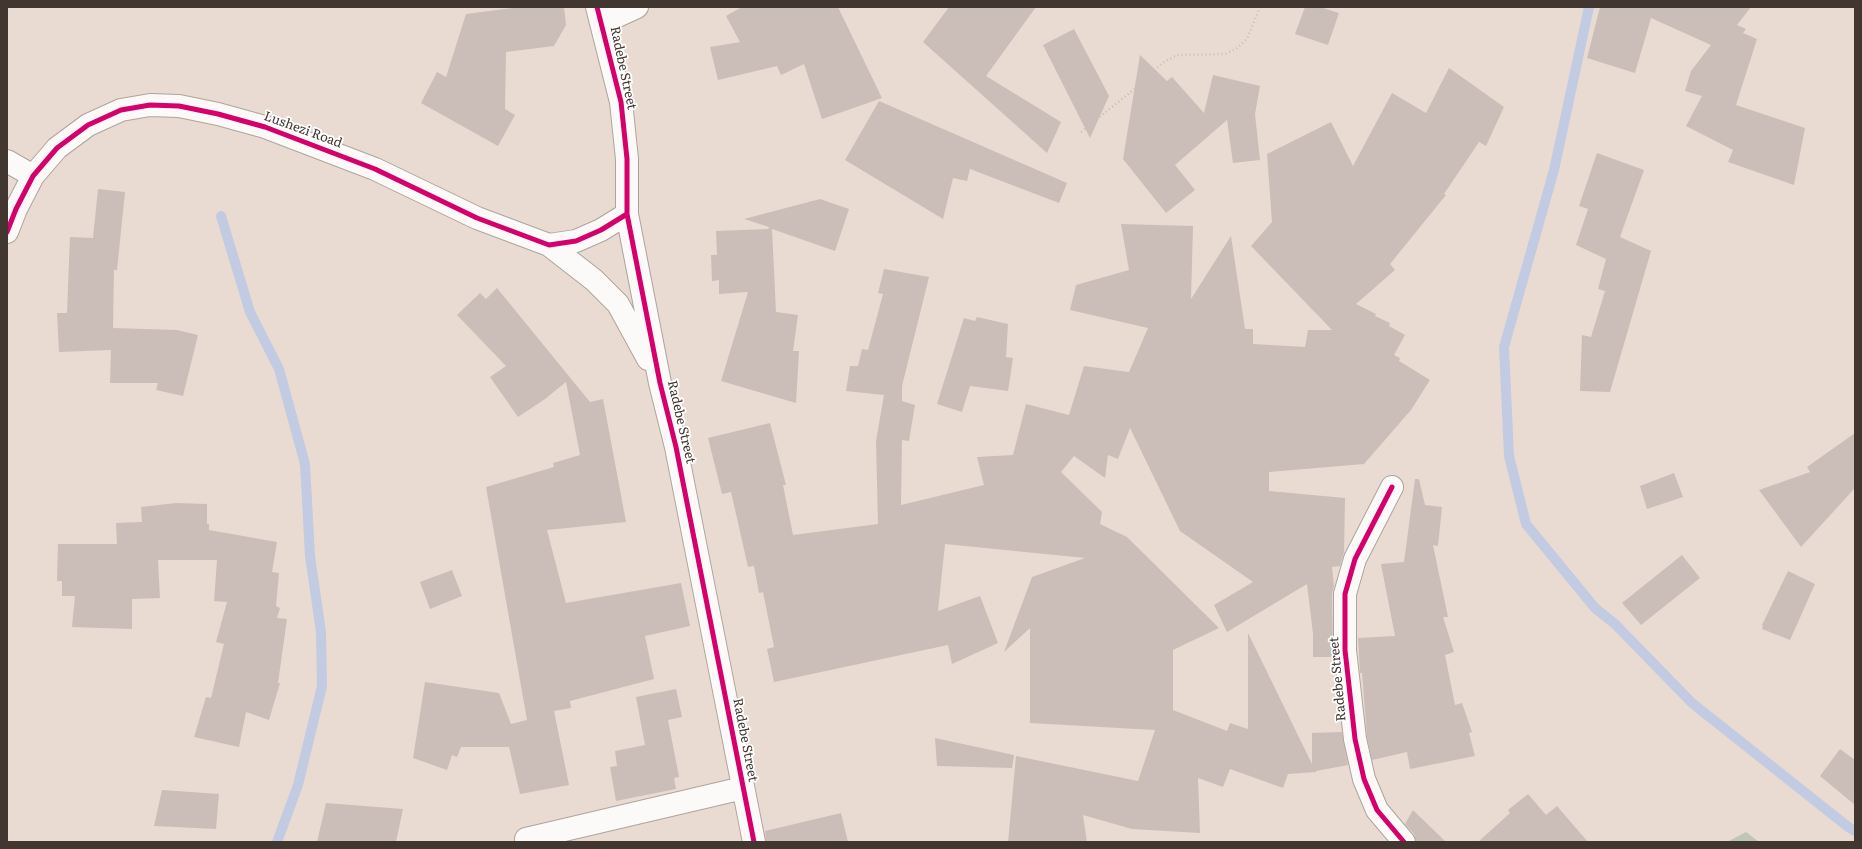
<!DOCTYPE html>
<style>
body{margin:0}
#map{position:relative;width:1862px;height:849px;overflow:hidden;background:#e9dbd1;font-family:Literata,serif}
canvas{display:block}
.frame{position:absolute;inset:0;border:8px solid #413730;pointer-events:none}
</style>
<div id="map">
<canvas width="1862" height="849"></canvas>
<div class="frame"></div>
</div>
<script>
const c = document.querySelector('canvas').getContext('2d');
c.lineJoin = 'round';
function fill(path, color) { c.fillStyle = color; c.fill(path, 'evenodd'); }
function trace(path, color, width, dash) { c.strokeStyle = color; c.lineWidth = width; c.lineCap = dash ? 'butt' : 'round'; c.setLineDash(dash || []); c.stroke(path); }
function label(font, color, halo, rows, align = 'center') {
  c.font = font + ' Literata,serif'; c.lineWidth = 3.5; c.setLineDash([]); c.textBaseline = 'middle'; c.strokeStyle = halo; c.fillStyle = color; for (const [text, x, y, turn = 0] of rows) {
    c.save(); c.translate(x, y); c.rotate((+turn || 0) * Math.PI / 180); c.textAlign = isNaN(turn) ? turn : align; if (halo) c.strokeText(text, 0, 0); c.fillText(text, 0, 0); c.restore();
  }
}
const green = new Path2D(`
 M 1746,832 L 1759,842 L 1727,842 Z`);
const stream = new Path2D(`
 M 1589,7 L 1554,170 L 1504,347 L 1509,456 L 1526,524 L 1595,608 L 1615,624 L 1692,703 L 1847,826 L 1855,831
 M 221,216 L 250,312 L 279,369 L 305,464 L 310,556 L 321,632 L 322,686 L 298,785 L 277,842`);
const building = new Path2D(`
 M 520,7 L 564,7 L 566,25 L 554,46 L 506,52 L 505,109 L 515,115 L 498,146 L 421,103 L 437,72 L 446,77 L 466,14 Z
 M 742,7 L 838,7 L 882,98 L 822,119 L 804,64 L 781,75 L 777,66 L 718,80 L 710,47 L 740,42 L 726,16 Z
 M 949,7 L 1036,7 L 986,76 L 1061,122 L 1047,153 L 923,42 Z
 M 1305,7 L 1320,7 L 1339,13 L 1328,45 L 1295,34 Z
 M 1600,7 L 1751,7 L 1737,25 L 1746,29 L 1743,33 L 1757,39 L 1736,105 L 1805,128 L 1794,185 L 1728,162 L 1733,150 L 1686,126 L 1702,96 L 1685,91 L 1691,71 L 1711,45 L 1651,18 L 1635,73 L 1587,58 Z
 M 1074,29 L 1109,96 L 1090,138 L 1043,45 Z
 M 1140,55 L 1167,81 L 1172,77 L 1204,113 L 1213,75 L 1260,86 L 1255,114 L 1260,160 L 1233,163 L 1227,120 L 1175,165 L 1195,190 L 1166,213 L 1123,159 Z
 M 1449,68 L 1504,107 L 1486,146 L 1479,142 L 1444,194 L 1446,195 L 1390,264 L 1395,270 L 1356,304 L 1376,314 L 1375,316 L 1390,323 L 1389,326 L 1405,335 L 1394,355 L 1400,358 L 1399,361 L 1430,380 L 1411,410 L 1364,464 L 1269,472 L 1269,491 L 1345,498 L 1344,552 L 1340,566 L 1332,567 L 1334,586 L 1332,594 L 1333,657 L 1313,657 L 1313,634 L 1307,584 L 1227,632 L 1214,605 L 1253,582 L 1180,531 L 1130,428 L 1118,459 L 1108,455 L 1105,478 L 1074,456 L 1061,472 L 1102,512 L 1100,524 L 1127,537 L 1219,628 L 1173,650 L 1173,710 L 1227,731 L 1230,723 L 1248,729 L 1248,633 L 1312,764 L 1312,733 L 1342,732 L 1348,765 L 1316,771 L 1316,772 L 1288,774 L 1283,788 L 1230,769 L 1223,787 L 1198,778 L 1200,833 L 1132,829 L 1083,815 L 1087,842 L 1008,842 L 1016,756 L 1138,781 L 1155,730 L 1030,723 L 1030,628 L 1004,652 L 1032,577 L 1085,558 L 945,544 L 938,611 L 980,596 L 998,643 L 952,664 L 948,645 L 774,682 L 767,649 L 774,647 L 763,592 L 759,593 L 754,566 L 748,567 L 731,492 L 722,494 L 708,438 L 770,423 L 786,485 L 783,485 L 793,535 L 878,524 L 876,441 L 884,395 L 846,391 L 850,366 L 858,366 L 862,349 L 868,350 L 883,294 L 878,293 L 884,269 L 929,277 L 902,386 L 902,401 L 915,405 L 909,441 L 902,440 L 901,505 L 984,485 L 977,457 L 1013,455 L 1026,404 L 1069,415 L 1084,366 L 1129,372 L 1148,328 L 1070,310 L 1076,285 L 1129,270 L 1121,224 L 1193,226 L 1191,299 L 1231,236 L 1245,329 L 1253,329 L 1253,344 L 1305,347 L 1308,330 L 1332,330 L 1251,246 L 1272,222 L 1267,154 L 1331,122 L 1353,166 L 1392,93 L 1426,113 Z
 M 879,101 L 1067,183 L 1059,203 L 970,169 L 967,181 L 953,178 L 943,219 L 845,160 Z
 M 1597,153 L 1644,170 L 1620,237 L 1651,251 L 1610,392 L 1580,391 L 1582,335 L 1591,337 L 1605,291 L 1598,289 L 1606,259 L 1576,245 L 1588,209 L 1579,206 Z
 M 98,189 L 125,192 L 117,270 L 114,270 L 113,328 L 177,330 L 198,335 L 183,396 L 156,390 L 158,383 L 110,383 L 111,350 L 59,352 L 57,313 L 67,313 L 70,237 L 93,238 Z
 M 820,199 L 849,209 L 835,251 L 772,229 L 776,312 L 798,315 L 793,351 L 799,351 L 796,403 L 721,381 L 748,292 L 719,294 L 719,280 L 712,281 L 711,255 L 717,255 L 716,231 L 768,229 L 769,227 L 744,219 Z
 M 497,288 L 590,402 L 603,399 L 626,522 L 547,530 L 566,603 L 681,583 L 690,626 L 645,636 L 654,679 L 570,701 L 571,708 L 554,711 L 569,785 L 520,794 L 509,747 L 461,747 L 457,757 L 452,755 L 447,770 L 413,758 L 425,682 L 499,693 L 511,724 L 527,720 L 486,487 L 554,467 L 553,463 L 580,455 L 566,382 L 545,399 L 518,417 L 490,377 L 506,366 L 457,315 L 480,293 L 486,299 Z
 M 977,317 L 1008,324 L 1006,357 L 1013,358 L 1008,391 L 970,386 L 962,412 L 937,404 L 964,318 L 975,321 Z
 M 1855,433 L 1855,488 L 1801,547 L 1759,490 L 1810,472 L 1807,467 Z
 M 1674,473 L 1683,497 L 1647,509 L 1640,486 Z
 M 1415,479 L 1419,479 L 1425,505 L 1442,507 L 1438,546 L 1433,545 L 1448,617 L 1443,617 L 1454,652 L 1445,655 L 1455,705 L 1462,703 L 1472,732 L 1469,733 L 1475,756 L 1410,769 L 1407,752 L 1372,760 L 1367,737 L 1362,673 L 1360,673 L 1358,638 L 1395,636 L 1381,564 L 1404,562 Z
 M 176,503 L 207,504 L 207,524 L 209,524 L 209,530 L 277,542 L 272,572 L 279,573 L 276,606 L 280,608 L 277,618 L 287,619 L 278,683 L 280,683 L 269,720 L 246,712 L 239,747 L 194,737 L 206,697 L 211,698 L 224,644 L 216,642 L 227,602 L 214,601 L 217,560 L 158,560 L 160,598 L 132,599 L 132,629 L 72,627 L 75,596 L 62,596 L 62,581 L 57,581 L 58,544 L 117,544 L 116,523 L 142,522 L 141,507 Z
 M 1682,555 L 1700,578 L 1641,625 L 1622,603 Z
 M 452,570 L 462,596 L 430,609 L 420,582 Z
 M 1788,571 L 1815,584 L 1790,640 L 1762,629 L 1763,626 L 1762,625 Z
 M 676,689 L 682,717 L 668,720 L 679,777 L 674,778 L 676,789 L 616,801 L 610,767 L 617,766 L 615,751 L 645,745 L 636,697 Z
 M 935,738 L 1014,755 L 1012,768 L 937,766 Z
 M 1840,749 L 1855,760 L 1855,805 L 1820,776 Z
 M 162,790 L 219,794 L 216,829 L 154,826 Z
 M 1528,794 L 1546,815 L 1557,806 L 1588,842 L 1478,842 L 1510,813 L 1508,810 Z
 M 326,803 L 403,809 L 396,842 L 317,842 Z
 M 1413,810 L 1446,842 L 1416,842 L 1414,834 L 1405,824 Z
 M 841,813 L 848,842 L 766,842 L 765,831 Z`);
const path = new Path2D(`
 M 1081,132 L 1137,87 L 1162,63 L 1177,55 L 1225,54 L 1236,49 L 1247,39 L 1260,7`);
const minor = new Path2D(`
 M 597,7 L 621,102 L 627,159 L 627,214 L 660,383 L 676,447 L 754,842
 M 602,23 L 637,7
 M 7,161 L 33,176
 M 7,232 L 16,209 L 33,176 L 57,148 L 88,125 L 121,110 L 150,105 L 179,106 L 218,114 L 265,127 L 375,169 L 477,218 L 549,245 L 576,241 L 601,230 L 627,214
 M 549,245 L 594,280 L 618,304 L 648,359
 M 1392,487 L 1355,559 L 1345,594 L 1345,650 L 1355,739 L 1364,779 L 1377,810 L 1404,842
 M 526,839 L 743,788`);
const cycleway = new Path2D(`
 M 597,7 L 621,102 L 627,159 L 627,214 L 660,383 L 676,447 L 754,842
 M 7,232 L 16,209 L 33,176 L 57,148 L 88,125 L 121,110 L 150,105 L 179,106 L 218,114 L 265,127 L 375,169 L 477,218 L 549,245 L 576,241 L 601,230 L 627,214
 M 1392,487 L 1355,559 L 1345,594 L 1345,650 L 1355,739 L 1364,779 L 1377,810 L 1404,842`);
const streetNames = [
 ["Radebe Street",623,68,78],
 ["Lushezi Road",303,130,20],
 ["Radebe Street",681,422,77],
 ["Radebe Street",1338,679,-95],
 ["Radebe Street",745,740,79]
];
fill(green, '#bec6b8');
trace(stream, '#c2cbe2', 10);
fill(building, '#cbbeb9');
trace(minor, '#aea49c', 24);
trace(path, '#c5c0bc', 2.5, [1, 3]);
trace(minor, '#fcfaf8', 22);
trace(cycleway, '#d6006c', 5);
label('13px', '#413730', '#fff', streetNames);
</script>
